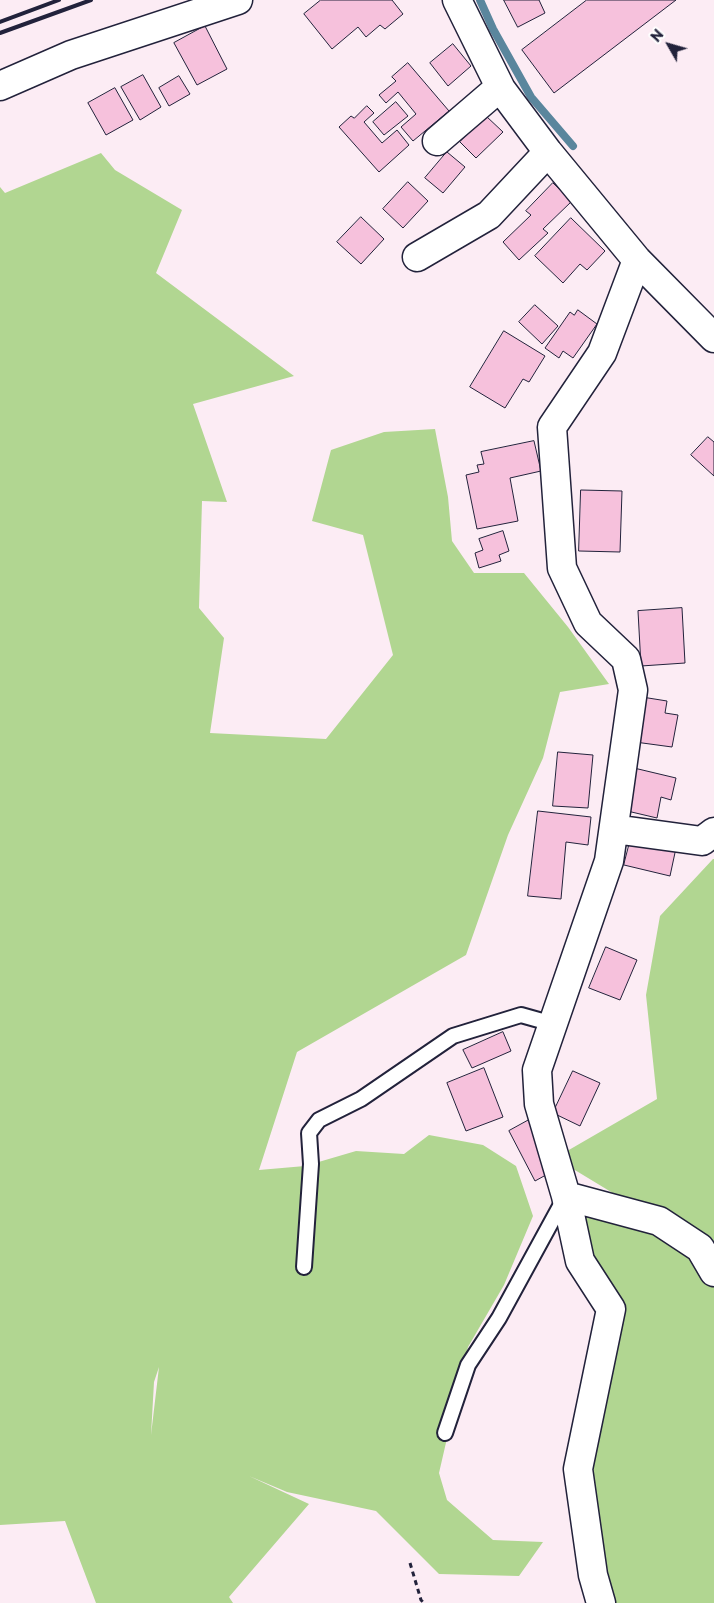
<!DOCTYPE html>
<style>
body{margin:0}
#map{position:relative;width:714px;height:1603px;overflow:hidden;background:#fcecf4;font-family:"Playpen Sans",sans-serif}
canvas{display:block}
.north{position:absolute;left:644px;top:20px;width:50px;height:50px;-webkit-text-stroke:4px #fff;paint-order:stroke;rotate:308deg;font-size:14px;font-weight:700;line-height:20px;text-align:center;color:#22223b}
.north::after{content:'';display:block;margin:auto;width:18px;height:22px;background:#22223b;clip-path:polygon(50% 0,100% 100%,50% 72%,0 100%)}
</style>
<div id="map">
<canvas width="714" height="1603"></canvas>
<div class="north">N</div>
</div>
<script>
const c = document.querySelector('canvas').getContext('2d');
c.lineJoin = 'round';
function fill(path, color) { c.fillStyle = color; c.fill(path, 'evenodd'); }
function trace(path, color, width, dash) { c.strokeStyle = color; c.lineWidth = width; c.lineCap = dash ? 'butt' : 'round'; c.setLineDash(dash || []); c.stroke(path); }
const green = new Path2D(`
 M 101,153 L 115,170 L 182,210 L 156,273 L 294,376 L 193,404 L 227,502 L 202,501 L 199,608 L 224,638 L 210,733 L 326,739 L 393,655 L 363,535 L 312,521 L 331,450 L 384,432 L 435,429 L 448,497 L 452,541 L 474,573 L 524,573 L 568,627 L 609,684 L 560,692 L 543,758 L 508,835 L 466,955 L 297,1052 L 259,1170 L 305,1166 L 356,1151 L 404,1154 L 429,1135 L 483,1145 L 516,1166 L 533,1216 L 504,1285 L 468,1347 L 439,1473 L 447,1500 L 493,1540 L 543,1542 L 519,1576 L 439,1574 L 376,1511 L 287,1492 L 249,1476 L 309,1504 L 229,1597 L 233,1603 L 96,1603 L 65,1521 L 0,1525 L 0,187 L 5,193 ZM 159,1367 L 151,1435 L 154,1382 Z
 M 713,859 L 714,859 L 714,1603 L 615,1603 L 597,1523 L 584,1511 L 611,1309 L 566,1196 L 659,1221 L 555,1158 L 657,1099 L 646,995 L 660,916 Z`);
const stream = new Path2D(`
 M 480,0 L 493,29 L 531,97 L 573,146`);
const building = new Path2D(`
 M 321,0 L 392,0 L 403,14 L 385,29 L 380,25 L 366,37 L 358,27 L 332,49 L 304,14 Z
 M 504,0 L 539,0 L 545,13 L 518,27 Z
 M 587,0 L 676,0 L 554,93 L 522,50 Z
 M 205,26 L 227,69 L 197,85 L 174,43 Z
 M 453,44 L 471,66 L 448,86 L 430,63 Z
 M 408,63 L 449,111 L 413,141 L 401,127 L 416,114 L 398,92 L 386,103 L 379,95 L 396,81 L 392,77 Z
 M 143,75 L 161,107 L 140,120 L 121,87 Z
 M 179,76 L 190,94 L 169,106 L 159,88 Z
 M 115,88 L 133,120 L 106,135 L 88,103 Z
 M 396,102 L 408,116 L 384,135 L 373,122 Z
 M 367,106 L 374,113 L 364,122 L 382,143 L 397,130 L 409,145 L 379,172 L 339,127 L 351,116 L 354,118 Z
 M 486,116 L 503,132 L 476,158 L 460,142 Z
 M 447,152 L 465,167 L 443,193 L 425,178 Z
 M 408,182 L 428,201 L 403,228 L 383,209 Z
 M 553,183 L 572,201 L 543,229 L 548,233 L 519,260 L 503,242 L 531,215 L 526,211 Z
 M 361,217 L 384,239 L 361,264 L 337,242 Z
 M 571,218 L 605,251 L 587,270 L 580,264 L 563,283 L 535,256 Z
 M 535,305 L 558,326 L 542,344 L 519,322 Z
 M 578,310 L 597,324 L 573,358 L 563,351 L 559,358 L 545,348 L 570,312 L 574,315 Z
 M 504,331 L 545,356 L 529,382 L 523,379 L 505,408 L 470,387 Z
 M 708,437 L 714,442 L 714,476 L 691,455 Z
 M 534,441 L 541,471 L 510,478 L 518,521 L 477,529 L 466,475 L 479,472 L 477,465 L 484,464 L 481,452 Z
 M 581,490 L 622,491 L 620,552 L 579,551 Z
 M 503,531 L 509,551 L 499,555 L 501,561 L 479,568 L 475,553 L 483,550 L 479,539 Z
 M 682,608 L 685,663 L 641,666 L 638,611 Z
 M 642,697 L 667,701 L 665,713 L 678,715 L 672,747 L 635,742 Z
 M 558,752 L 593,755 L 588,808 L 553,806 Z
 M 634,768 L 676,778 L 671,800 L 661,797 L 657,818 L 623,810 Z
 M 538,811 L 591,817 L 588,845 L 566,842 L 561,899 L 528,896 Z
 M 631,838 L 676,848 L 670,876 L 624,865 Z
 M 606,947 L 637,960 L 620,1000 L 589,988 Z
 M 503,1032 L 511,1051 L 472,1068 L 463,1050 Z
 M 484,1068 L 503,1117 L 466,1131 L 447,1083 Z
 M 573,1071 L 600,1083 L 580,1126 L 553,1113 Z
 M 529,1120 L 555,1170 L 535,1181 L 509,1131 Z`);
const path = new Path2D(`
 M 410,1563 L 421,1600 L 424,1603`);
const service = new Path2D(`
 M 304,1267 L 311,1164 L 309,1133 L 319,1120 L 361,1099 L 453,1036 L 521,1015 L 553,1024
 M 445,1433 L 468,1365 L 499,1318 L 564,1199`);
const minor = new Path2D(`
 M 457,0 L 501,89 L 548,152 L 637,260 L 714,338
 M 0,86 L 71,55 L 238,0
 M 437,141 L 500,87
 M 417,257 L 489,215 L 548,152
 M 614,829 L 702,841 L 714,832
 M 566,1196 L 659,1221 L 700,1248 L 714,1272
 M 601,1603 L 593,1575 L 578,1469 L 611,1309 L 580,1261 L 566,1196 L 539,1104 L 537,1070 L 609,861 L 633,690 L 626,659 L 588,623 L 562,568 L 552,427 L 602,353 L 637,260`);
const rail = new Path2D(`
 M 0,22 L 59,0
 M 0,33 L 91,0`);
fill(green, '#b1d691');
trace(stream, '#5a869d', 8);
fill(building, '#f6c1dc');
trace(building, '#22223b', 1);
trace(service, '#22223b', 18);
trace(minor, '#22223b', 31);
trace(path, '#22223b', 3, [5, 4]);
trace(service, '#fff', 14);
trace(minor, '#fff', 28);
trace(rail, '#22223b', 4);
</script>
